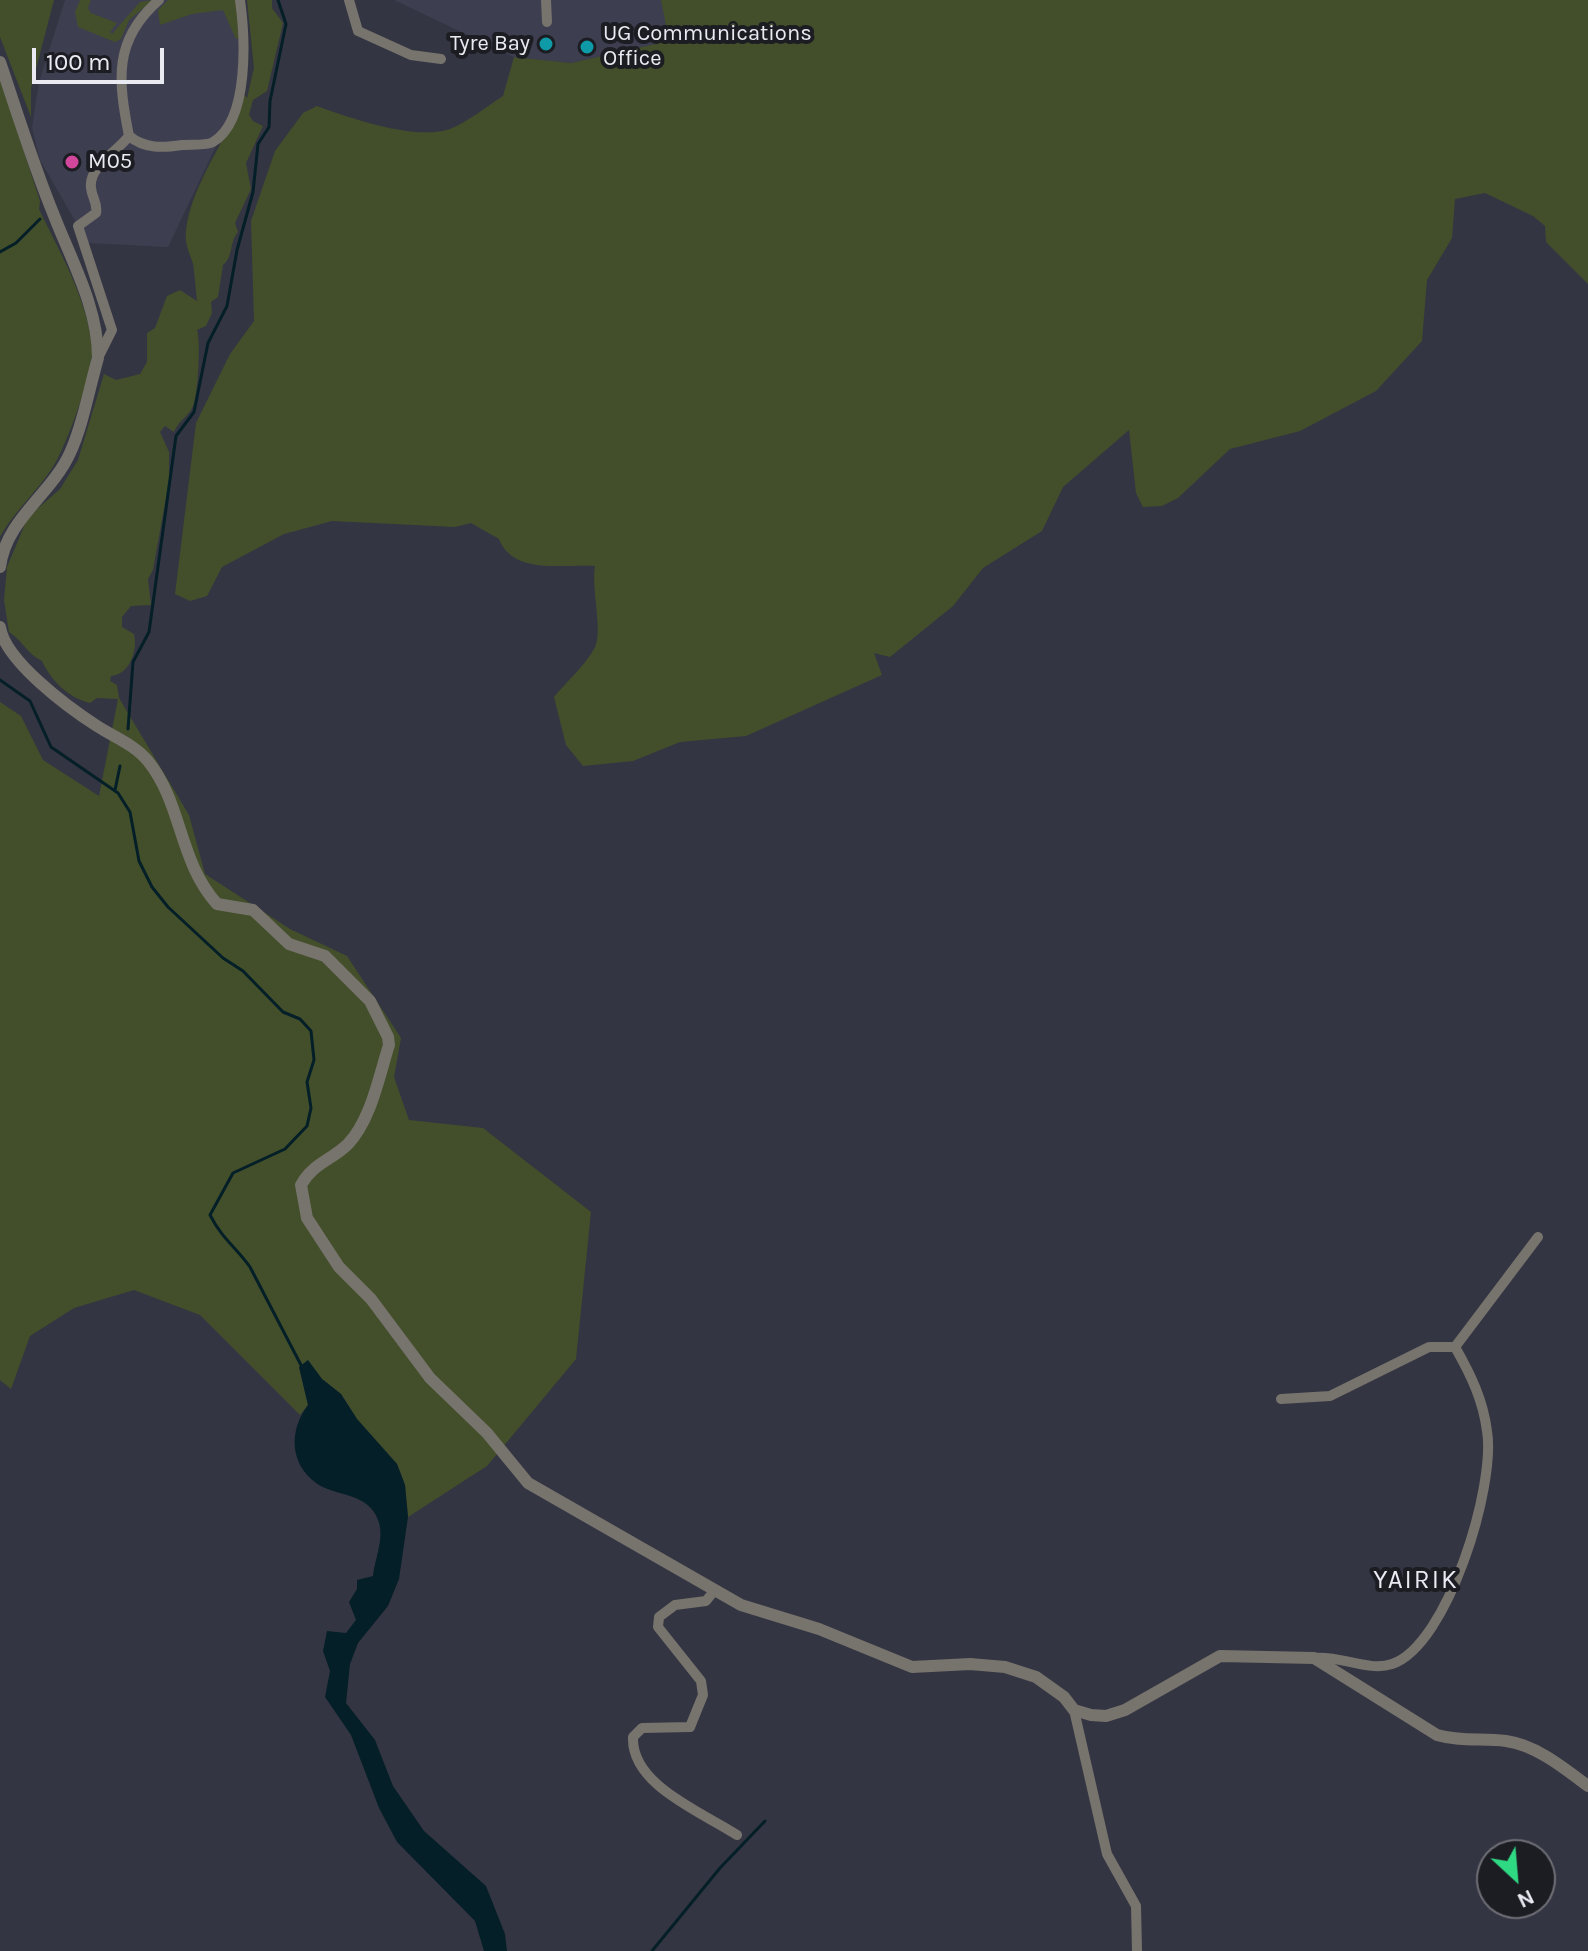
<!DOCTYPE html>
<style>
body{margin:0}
#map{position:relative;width:1588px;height:1951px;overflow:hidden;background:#343542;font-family:Karla,sans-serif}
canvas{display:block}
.north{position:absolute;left:1476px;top:1839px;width:80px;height:80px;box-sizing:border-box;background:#1c1d23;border:2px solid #6e6f76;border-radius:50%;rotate:154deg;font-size:22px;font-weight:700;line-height:32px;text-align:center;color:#eaeaf3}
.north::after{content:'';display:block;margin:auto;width:28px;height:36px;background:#2fd883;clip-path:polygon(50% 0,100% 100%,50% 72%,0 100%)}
.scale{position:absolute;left:32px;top:48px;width:132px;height:36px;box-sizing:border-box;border:4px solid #eaeaf3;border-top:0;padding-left:10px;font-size:24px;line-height:28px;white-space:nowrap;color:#eaeaf3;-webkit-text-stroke:6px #1c1d23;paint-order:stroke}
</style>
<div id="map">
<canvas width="1588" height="1951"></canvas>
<div class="north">N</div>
<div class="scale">100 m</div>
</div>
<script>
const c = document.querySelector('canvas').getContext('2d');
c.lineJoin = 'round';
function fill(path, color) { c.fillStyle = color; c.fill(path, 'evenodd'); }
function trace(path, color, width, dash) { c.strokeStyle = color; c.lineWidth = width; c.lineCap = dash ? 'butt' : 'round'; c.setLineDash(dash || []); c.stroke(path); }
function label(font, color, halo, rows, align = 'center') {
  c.font = font + ' Karla,sans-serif'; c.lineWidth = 8; c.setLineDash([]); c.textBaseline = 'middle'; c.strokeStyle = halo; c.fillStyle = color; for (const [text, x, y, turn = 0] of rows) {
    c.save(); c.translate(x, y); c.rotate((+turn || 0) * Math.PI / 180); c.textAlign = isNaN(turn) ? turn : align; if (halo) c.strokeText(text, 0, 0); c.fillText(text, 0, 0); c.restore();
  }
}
const built = new Path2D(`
 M 65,0 L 244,0 L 247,58 L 226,125 L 168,247 L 88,243 L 40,160 L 32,128 L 39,82 Z
 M 394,0 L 661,0 L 670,41 L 571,63 L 514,57 Z`);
const green = new Path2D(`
 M 0,0 L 54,0 L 31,88 L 31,117 L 0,37 Z
 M 80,0 L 91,0 L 88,8 L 91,13 L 117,23 L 110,32 L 112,34 L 140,2 L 153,0 L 129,20 L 121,39 L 115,42 L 78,27 L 75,12 Z
 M 168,0 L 237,0 L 242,37 L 236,39 L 223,10 L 192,14 L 160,25 L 158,10 Z
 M 247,0 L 272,0 L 272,8 L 283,23 L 267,91 L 253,100 L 249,115 L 253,121 L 263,126 L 246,163 L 251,189 L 235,223 L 238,232 C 229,242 234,256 223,265 L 218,297 L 211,302 L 212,313 L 206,326 L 197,330 C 201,340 198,396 193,406 C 189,416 178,421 174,432 L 165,426 L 160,432 L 169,452 L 169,481 L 153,570 L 148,579 L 151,605 L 131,606 L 122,617 L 122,627 L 134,634 C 138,651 129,675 111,676 L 110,681 L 117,685 L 119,698 L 189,815 L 205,874 L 290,929 L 347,956 L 401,1038 L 394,1077 L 409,1120 L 483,1128 L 591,1212 L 576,1359 L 487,1466 L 408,1517 L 405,1485 L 397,1464 L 357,1419 L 341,1394 L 322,1379 L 308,1361 L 299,1367 L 308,1405 L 300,1415 L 200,1315 L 134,1290 L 74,1308 L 30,1336 L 11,1389 L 0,1380 L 0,702 L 21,716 L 43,760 L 99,796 L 118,699 L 97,698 L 90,703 C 69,698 51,681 42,661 C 27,654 23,641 9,632 L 4,600 L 7,567 L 28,517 L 60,489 L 78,460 L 104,374 L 116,380 L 140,374 L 147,362 L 147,333 L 155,328 L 167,296 L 180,290 L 197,301 C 196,291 195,281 194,271 C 194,258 184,250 186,230 C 192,182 228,140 243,94 L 247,98 L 254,68 Z
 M 661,0 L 1588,0 L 1588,284 L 1546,242 L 1545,226 L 1533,216 L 1485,193 L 1455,199 L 1452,238 L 1427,280 L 1422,341 L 1376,391 L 1300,431 L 1230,449 L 1178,498 L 1162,506 L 1143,507 L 1136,493 L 1129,430 L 1063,487 L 1042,531 L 983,568 L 953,606 L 890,657 L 874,653 L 882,675 L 746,736 L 680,742 L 633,761 L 583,766 L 566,745 L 554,697 C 566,682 586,665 595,647 C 603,631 591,589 595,566 C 561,564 513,575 499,539 L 471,523 L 455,527 L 332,521 L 284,534 L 222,567 L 207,596 L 190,601 L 175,594 L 196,423 L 230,354 L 254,321 L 251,221 L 275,151 L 303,113 L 317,106 C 350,118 415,141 450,129 C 468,122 487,106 503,96 L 514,57 L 571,63 L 669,41 Z
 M 0,78 L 40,201 L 39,209 C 60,253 86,296 92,346 C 95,368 69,437 58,458 C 43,487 16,508 0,537 Z`);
const water = new Path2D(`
 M 308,1360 L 322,1379 L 341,1394 L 357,1419 L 397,1464 L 405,1485 L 408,1517 L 399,1579 L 388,1606 L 358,1643 L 350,1664 L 346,1703 L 375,1740 L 393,1786 L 424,1831 L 486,1886 L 505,1934 L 507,1951 L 484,1951 L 475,1921 L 397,1842 L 379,1808 L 351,1735 L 325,1697 L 330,1671 L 323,1651 L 327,1631 L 346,1633 L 356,1620 L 349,1602 L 357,1589 L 357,1580 L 373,1576 C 375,1558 385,1537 378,1520 C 368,1492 336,1497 316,1483 C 289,1463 289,1430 308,1405 L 299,1367 Z`);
const stream = new Path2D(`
 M 0,252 L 16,243 L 40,219
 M 0,680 L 30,701 L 51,747 L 118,793 L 130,812 L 139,861 L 152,887 L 168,907 L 223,958 L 243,971 L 283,1012 L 300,1019 L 311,1031 L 314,1060 L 307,1082 L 311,1108 L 307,1126 L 285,1149 L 233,1173 L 210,1215 C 223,1240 235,1246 250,1267 L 302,1367
 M 128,729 L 133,662 L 149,632 L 176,436 L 194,412 L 208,343 L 227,306 L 237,250 L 253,192 L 258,144 L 269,127 L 270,101 L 286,24 L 278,0
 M 115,790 L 120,766
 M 652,1951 L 720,1868 L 765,1821`);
const minor = new Path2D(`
 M 159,0 C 113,40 118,80 129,136 C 145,149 163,148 182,145 C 191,144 206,146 213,142 C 250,120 245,36 240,0
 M 349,0 L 358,31 L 411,55 L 441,59
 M 546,0 L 547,22
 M 98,358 L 112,330 L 78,226 L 96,213 C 98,203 92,198 91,188 C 88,167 118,151 129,136
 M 1455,1347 L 1538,1237
 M 1281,1399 L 1330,1396 L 1429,1347 L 1455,1347
 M 714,1591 L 706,1601 L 675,1605 L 659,1617 L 658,1627 L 701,1681 L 703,1695 L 690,1727 L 642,1728 L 633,1737 C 631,1785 702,1812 737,1835
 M 1314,1658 C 1340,1655 1368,1672 1392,1664 C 1448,1645 1496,1485 1487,1431 C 1483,1400 1471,1375 1455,1347
 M 1074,1710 L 1107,1854 L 1136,1906 L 1137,1951`);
const tertiary = new Path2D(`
 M 0,62 C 17,112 33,164 53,213 C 71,260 98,307 98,358 C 89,389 83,425 70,453 C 51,495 6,519 0,567
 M 0,627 C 5,661 69,708 97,726 C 114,737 135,745 148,761 C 183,805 178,860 217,904 L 253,910 L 289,944 L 325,956 L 370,1001 L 388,1037 L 389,1045 C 379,1076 371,1120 348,1144 C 332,1160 313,1163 301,1185 L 307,1218 L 339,1267 L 371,1299 L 430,1378 L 487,1433 L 528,1483 L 741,1605 L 819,1629 L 912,1667 L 970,1664 L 1005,1667 L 1036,1677 L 1064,1697 L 1074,1710 L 1091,1715 L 1106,1716 L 1125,1710 L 1220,1656 L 1314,1658 L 1437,1735 C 1461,1742 1482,1738 1506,1741 C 1536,1745 1564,1768 1588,1786`);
const markers = [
 [546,44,8,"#0f9aa8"],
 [587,47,8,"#0f9aa8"],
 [72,162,8,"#d1479c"]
];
const poiNames = [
 ["UG Communications",603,34],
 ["Office",603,59],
 ["Tyre Bay",530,44,"right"],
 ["M05",88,162]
];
const quarterNames = [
 ["YAIRIK",1416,1581]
];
fill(built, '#3e3e51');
fill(green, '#424f2a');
fill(water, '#041f27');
trace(stream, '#041f27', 3);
trace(minor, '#77736d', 10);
trace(tertiary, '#77736d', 12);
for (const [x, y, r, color] of markers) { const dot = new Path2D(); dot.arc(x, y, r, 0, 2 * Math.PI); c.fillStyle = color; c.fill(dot); trace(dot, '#1c1d23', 3); }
label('22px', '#eaeaf3', '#1c1d23', poiNames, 'left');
c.letterSpacing = '2px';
label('26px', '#eaeaf3', '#1c1d23', quarterNames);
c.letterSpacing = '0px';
</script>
